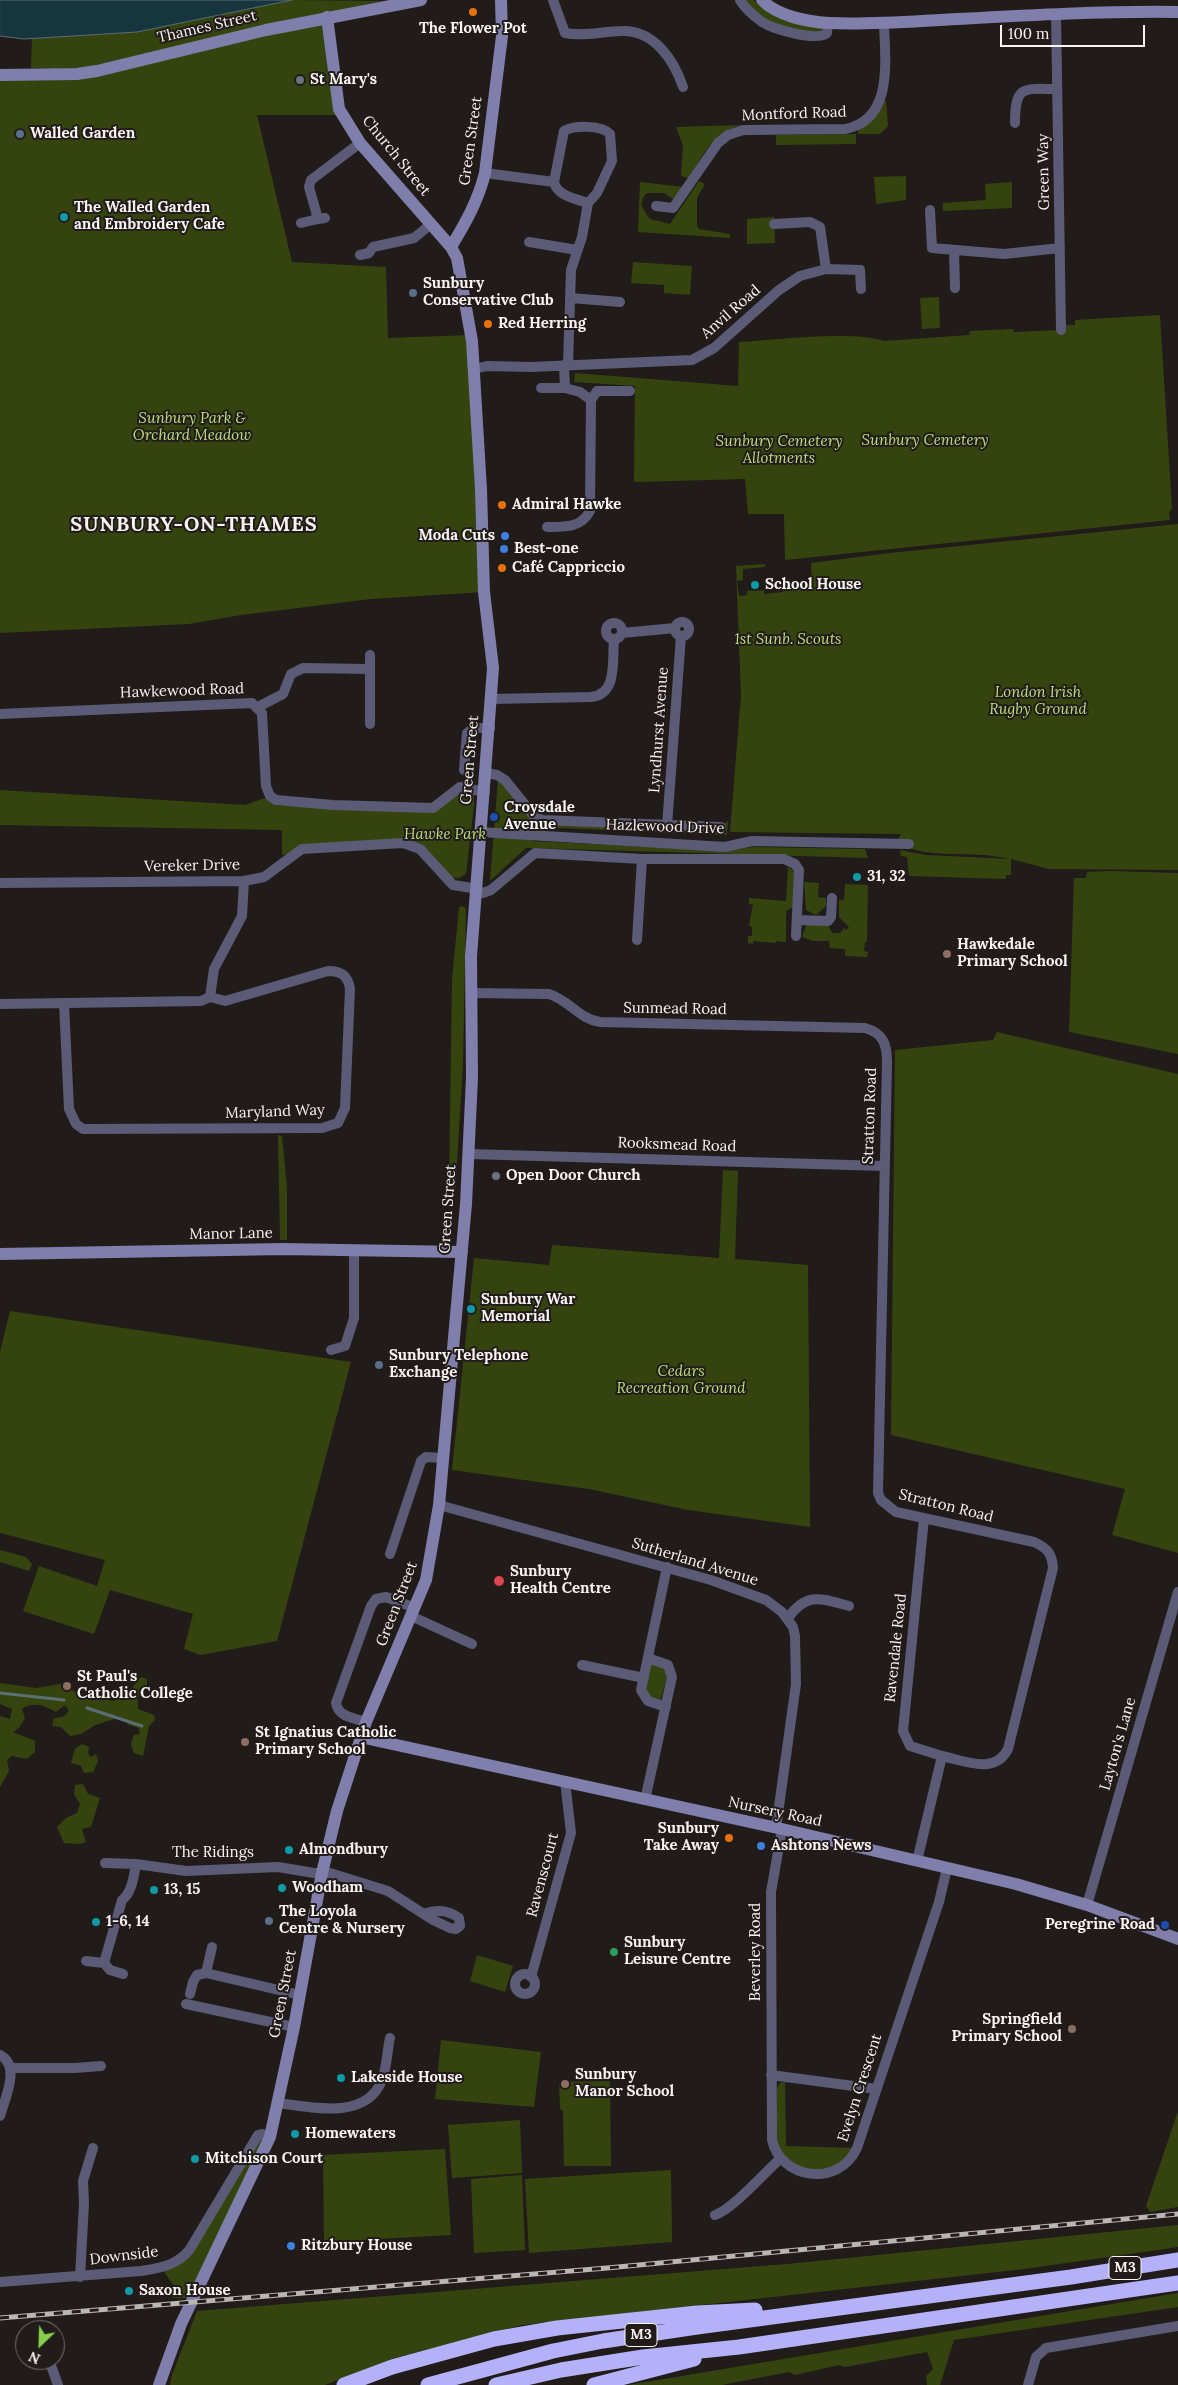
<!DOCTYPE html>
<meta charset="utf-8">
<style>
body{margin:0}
#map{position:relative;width:1178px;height:2385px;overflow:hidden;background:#211c1a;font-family:Lora,serif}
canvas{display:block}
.north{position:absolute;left:15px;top:2320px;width:50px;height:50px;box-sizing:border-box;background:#211c1a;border:1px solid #777270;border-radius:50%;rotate:204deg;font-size:14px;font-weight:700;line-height:20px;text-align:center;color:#f8f4f2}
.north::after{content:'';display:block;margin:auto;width:18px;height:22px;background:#85cf4c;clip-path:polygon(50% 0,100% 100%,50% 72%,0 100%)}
.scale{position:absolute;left:1000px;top:25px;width:145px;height:22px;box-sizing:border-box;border:2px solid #f8f4f2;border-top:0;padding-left:6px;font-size:15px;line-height:18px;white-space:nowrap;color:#f8f4f2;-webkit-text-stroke:4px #211c1a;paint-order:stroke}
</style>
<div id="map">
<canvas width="1178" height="2385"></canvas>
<div class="north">N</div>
<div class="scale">100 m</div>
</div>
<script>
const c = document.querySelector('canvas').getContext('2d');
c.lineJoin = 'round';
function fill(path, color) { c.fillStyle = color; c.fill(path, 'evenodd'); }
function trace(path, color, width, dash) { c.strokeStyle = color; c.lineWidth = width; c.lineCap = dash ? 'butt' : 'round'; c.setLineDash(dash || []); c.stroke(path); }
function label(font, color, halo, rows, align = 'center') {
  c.font = font + ' Lora,serif'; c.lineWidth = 4; c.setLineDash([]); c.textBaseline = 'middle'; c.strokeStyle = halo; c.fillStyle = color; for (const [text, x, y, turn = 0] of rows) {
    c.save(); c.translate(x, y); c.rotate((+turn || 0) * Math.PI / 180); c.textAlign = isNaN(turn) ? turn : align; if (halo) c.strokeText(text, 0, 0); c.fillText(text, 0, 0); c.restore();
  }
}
const green = new Path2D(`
 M 292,0 L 382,1 L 81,69 L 31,68 L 32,38 L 137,32 Z
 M 740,0 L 754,0 L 757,4 L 823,29 L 827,33 L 776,28 Z
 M 327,17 L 343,115 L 257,115 L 292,262 L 386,267 L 388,338 L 471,335 L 484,592 L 371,599 L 241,615 L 189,624 L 0,633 L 0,76 L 77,74 Z
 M 880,100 L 886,101 L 888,126 L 880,134 L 858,134 L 858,125 Z
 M 742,125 C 713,131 704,154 689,178 L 681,176 L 683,146 L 676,127 Z
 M 856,134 L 856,144 L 776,145 L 776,135 Z
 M 906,176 L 906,200 L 876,204 L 874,177 Z
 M 699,181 L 705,184 L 697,198 L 697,226 L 699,229 L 730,234 L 730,238 L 638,232 L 640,182 L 683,187 L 673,199 L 664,193 L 647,193 C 637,203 643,209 650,219 L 670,224 Z
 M 1012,182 L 1012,208 L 943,211 L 943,203 L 986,200 L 985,184 Z
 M 774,217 L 775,243 L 747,244 L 747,219 Z
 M 633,262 L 692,266 L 690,295 L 664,293 L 664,285 L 631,283 Z
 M 939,297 L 940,328 L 922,329 L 920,298 Z
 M 1160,315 L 1172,508 L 1169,513 L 1170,520 L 785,560 L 784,514 L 748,514 L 745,479 L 634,482 L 635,386 L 574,382 L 575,373 L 738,386 L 739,342 C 777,340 851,330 884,341 L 969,335 L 970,331 L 1013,329 L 1014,332 L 1061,330 L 1067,325 L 1075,325 L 1075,320 Z
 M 1178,524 L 1178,870 L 1049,869 L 1011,859 L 1011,875 L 1006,875 L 1006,879 L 909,876 L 907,857 L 901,856 L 900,850 L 926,855 L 1009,859 C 971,849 932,861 896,843 L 901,834 L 730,832 L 741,695 L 736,566 L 765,564 L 765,567 L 743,569 L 743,580 L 737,581 L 739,596 L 747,595 L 747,591 L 764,590 L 764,594 L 783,592 L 783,582 L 801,581 L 801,591 L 812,590 L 811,563 L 890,553 Z
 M 498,779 L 532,818 L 717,829 L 728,821 L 727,835 L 534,827 L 532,841 L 726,851 L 752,847 L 865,849 L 868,858 L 531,848 L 526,848 L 490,881 Z
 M 0,790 L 245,805 L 265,798 L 275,805 L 284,806 L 431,812 L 459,790 L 474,794 L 474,805 L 466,874 L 459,878 L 450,877 L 422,846 L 405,839 L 282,855 L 282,830 L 0,825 Z
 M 788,866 L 796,874 L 793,907 L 786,911 L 786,942 L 776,941 L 776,943 L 753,941 L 753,944 L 748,943 L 748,936 L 752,936 L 752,927 L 749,926 L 753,904 L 749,904 L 749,898 L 786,901 Z
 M 1110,871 L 1178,873 L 1178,1054 L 1069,1032 L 1074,878 L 1086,878 L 1087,872 Z
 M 804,882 L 819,883 L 818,897 L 826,898 L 826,906 L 816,915 L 806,910 Z
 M 845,884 L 868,885 L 867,942 L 865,942 L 864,951 L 868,952 L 867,957 L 845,956 L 845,949 L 830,948 L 829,941 L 813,941 L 802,937 L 807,923 L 828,925 L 832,933 L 840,933 L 844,928 L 846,930 L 849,927 L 839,917 L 839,900 L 844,900 Z
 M 461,906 L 466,908 L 463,1066 L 455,1194 L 449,1189 L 452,979 L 459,908 Z
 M 997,1032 L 1178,1074 L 1178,1553 L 1112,1535 L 1125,1489 L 891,1435 L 895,1050 L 993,1040 Z
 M 278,1135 L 282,1136 L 287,1188 L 287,1240 L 280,1240 Z
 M 723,1170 L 738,1171 L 735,1259 L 808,1265 L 810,1527 L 688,1510 L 589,1489 L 452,1470 L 474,1258 L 549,1265 L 552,1245 L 719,1258 Z
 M 10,1311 L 351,1362 L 277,1641 L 201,1655 L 184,1649 L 193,1614 L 110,1590 L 94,1634 L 23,1611 L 39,1566 L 97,1586 L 105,1560 L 0,1533 L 0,1352 Z
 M 0,1550 L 26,1557 L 32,1564 L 29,1571 L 0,1562 Z
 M 651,1664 L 662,1667 L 668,1672 L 661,1699 L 659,1701 L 645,1695 Z
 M 141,1677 L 147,1679 L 147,1688 L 138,1698 L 138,1709 L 154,1715 L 155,1720 L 149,1726 L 143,1756 L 134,1753 L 131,1744 L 134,1735 L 140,1734 L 139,1728 L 129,1725 L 119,1717 C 111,1721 98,1723 92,1727 C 81,1734 84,1734 70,1736 L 61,1727 L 52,1726 L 54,1718 L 63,1717 L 69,1711 L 65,1705 L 56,1712 C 45,1706 33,1701 22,1709 L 25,1718 L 19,1728 L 13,1732 L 35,1741 L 35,1752 L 27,1759 L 12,1756 L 7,1760 L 9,1771 L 0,1787 L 0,1716 L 10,1719 L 12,1709 L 0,1704 L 0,1683 L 36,1688 L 60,1684 L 81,1695 L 114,1701 L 130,1691 Z
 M 82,1744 L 89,1747 L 88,1754 L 91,1757 L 96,1754 L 98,1761 L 93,1772 L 84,1773 L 81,1766 L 71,1763 L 75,1749 Z
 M 83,1784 L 88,1794 L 100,1798 L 91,1827 L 82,1829 L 86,1842 L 80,1844 L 64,1843 L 57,1827 L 66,1818 L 77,1813 L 80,1804 L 74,1794 L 75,1785 Z
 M 477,1955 L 513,1966 L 505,1992 L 470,1981 Z
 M 441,2040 L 541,2052 L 534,2107 L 435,2099 Z
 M 610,2081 L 611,2166 L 564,2166 L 563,2111 L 560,2109 L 559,2082 Z
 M 785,2082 L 786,2146 L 857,2148 L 852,2159 L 820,2175 L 780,2159 L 776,2140 L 777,2088 L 780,2083 Z
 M 1178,2111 L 1178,2207 L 1150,2212 L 1146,2206 Z
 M 520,2120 L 522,2173 L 452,2178 L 448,2125 Z
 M 258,2135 L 270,2137 L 187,2298 L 172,2298 L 173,2285 L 165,2273 L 165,2267 L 184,2257 Z
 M 445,2149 L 451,2235 L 324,2242 L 323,2155 Z
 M 671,2170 L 672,2242 L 529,2253 L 525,2179 Z
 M 522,2175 L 525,2250 L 474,2253 L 471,2179 Z
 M 1178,2225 L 1178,2247 L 1024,2269 L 522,2325 L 394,2358 L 325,2385 L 170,2385 L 172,2375 L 197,2311 L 787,2264 Z
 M 1178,2293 L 1178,2307 L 954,2340 L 940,2385 L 927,2385 L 926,2376 L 933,2369 L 927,2352 L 845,2367 L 839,2365 L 795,2375 L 789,2372 L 722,2385 L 628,2385 Z`);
const water = new Path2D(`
 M 0,0 L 292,0 L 137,32 L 24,39 L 0,36 Z`);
const stream = new Path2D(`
 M 0,1693 L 64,1700
 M 87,1708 L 142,1726`);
const street = new Path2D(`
 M 553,0 L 565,33 C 584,37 603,31 622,31 C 654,30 674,60 683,87
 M 740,0 C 745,9 754,16 762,22 C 773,29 817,42 827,33 L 828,23
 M 1056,14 L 1061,330
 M 1015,123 C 1015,84 1024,89 1057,89
 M 485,173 L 554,182 L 564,131 C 574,125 602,125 610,134 L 612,161 L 597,193 L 588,203 L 582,237 L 571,270 L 568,365
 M 554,182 C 557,196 576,199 588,203
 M 656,206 L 673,208 L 718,143 L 728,135 L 743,130 L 845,129 C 894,120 885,60 884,23
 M 930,210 L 932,248 L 1004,254 L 1060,248
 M 325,218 L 318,219 L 309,187 L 311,180 L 360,143
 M 301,223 L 318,219
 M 774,224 L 810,222 L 820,227 L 826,269
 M 529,242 L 577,250
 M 954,251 L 955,288
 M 360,255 L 369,253 L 373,247 L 414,238 L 431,224
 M 571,298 L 620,302
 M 474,369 L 487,366 L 531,367 L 692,360 L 714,348 L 779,290 L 800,276 L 826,269 L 860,270 L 861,289
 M 541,388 L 565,388 L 564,365
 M 591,400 L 597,391 L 630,391
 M 547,527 C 565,527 581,528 590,511 L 591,400 L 580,392 L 565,388
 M675 629a7 7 0 1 1 14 0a7 7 0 1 1-14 0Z
 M606 631a8 8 0 1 1 16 0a8 8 0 1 1-16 0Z
 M 622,633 L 675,628
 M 491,699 L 591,697 C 618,694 612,661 614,639
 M 258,707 L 283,694 L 291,674 L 303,668 L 370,669
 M 0,714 L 252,703 L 262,713 L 266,786 L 270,796 L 276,800 L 333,805 L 433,808 L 460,787 L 485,792
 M 370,724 L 370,655
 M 464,770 L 467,733 L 474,728 L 490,728
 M 486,773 L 497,775 L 505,780 L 534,816 L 542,820 L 721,827
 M 667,826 L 681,636
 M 480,832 L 725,847 L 752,841 L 909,844
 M 0,883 L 244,881 L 264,877 L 302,849 L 403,843 L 420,849 L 453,885 L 478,889
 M 477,893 L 483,893 L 491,890 L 535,853 L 642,859 L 784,859 L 795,864 L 799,870 L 796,936
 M 797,920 L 828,921 L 831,917 L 832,898
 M 637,940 L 642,859
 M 472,993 L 549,994 C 569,1000 579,1019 600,1022 L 865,1028 C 883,1033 887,1044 887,1062 L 878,1493 L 881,1500 L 896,1512 L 1034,1542 C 1047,1548 1052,1553 1053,1568 L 1008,1749 C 995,1775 965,1761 942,1756 L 917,1861
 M 64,1003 L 69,1109 L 76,1124 L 83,1129 L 322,1128 L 338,1123 L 345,1108 L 350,989 C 348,976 342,971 328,971 L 225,1001 L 210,997
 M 0,1004 L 201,1001 L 210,997 L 214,969 L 242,916 L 244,881
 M 469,1154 L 884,1166
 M 331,1350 L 345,1346 L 354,1318 L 354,1250
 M 439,1505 L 711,1580 L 766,1600 L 782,1612 L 793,1627 L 795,1636 L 796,1684 L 776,1828
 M 924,1518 L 903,1731 L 910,1746 L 942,1756
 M 390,1554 L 421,1461 L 426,1457 L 442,1458
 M 411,1616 L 472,1644
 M 788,1618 C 807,1591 822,1599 849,1606
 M 582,1665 L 644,1678
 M 666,1707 L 648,1701 L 641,1690 L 667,1567
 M 366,1722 C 354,1718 338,1717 336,1703 L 371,1606 L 376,1599 L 386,1597 L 415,1608
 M 645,1800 L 672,1677 L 668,1665 L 648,1658
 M 782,1829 L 771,1892 L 772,2140 C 780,2178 838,2189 857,2148 L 939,1902 L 947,1868
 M 105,1863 L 136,1864 L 186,1871 L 278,1867 L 314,1873 L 330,1873 L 388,1891 L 433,1920 L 450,1928 L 456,1929 L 460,1926 L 459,1918 C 448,1910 437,1909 424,1914
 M 1087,1905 L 1178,1592
 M 86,1961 L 104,1963
 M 206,1973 L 212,1947
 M 123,1974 L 110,1970 L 104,1963 L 122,1900 C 132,1893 134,1875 136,1864
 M515 1984a10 10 0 1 1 20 0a10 10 0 1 1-20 0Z
 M 531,1977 L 571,1833 L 565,1781
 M 190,1994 L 193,1982 L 197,1975 L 206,1973 L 300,1995
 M 186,2004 L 294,2027
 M 0,2055 C 21,2066 5,2098 0,2116
 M 11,2068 L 75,2068 L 101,2066
 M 771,2075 L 876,2089
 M 278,2103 C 311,2107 366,2121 382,2080 C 387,2067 387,2051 390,2038
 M 715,2215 C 732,2210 765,2172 780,2159
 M 80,2277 L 84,2203 L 83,2181 L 93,2148
 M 0,2282 L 141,2271 C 161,2268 178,2265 190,2249 L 258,2135 L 262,2134 L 270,2137
 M 49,2360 L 58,2385
 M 1028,2385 L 1036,2357 L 1046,2348 L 1178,2326`);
const secondary = new Path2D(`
 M 762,0 C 777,16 808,22 829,23 C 872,25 915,21 958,19 C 1031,15 1105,11 1178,12
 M 0,75 L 77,74 L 97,71 L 266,30 L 421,0
 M 451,247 C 466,222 478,201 485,173 L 502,36 L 501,0
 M 0,1254 L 283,1249 L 462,1252
 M 360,1737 L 782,1829 L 1016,1884 L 1087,1905 L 1178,1939
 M 159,2385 L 181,2324 L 270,2137 L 294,2027 L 322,1873 L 337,1811 L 366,1722 L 426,1580 L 439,1505 L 466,1204 L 472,1078 L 471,956 L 493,668 L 484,592 L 481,489 L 472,341 L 457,258 L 451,247 L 360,143 L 339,109 L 327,17`);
const highway = new Path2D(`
 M 344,2385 L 392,2367 L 494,2339 L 557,2328 L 697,2313 L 755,2310
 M 428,2385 L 553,2351 L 603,2341 L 697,2327 L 1071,2277 L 1178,2260
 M 496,2385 L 561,2370 L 643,2357 L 739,2347 L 1178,2283
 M 594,2385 L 694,2359`);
const rail = new Path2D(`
 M 0,2318 L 607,2268 L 1178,2214`);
const markers = [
 [473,12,5,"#e8710a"],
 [300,80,5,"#6b7280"],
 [20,134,5,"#5c6f8a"],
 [64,217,5,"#0f9aa8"],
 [413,293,5,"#5c6f8a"],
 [488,324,5,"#e8710a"],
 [502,505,5,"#e8710a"],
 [505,536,5,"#3f7fe0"],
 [504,549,5,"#3f7fe0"],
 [502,568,5,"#e8710a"],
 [755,585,5,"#0f9aa8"],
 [494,817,5,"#1a4fb4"],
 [857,877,5,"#0f9aa8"],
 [947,954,5,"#8d6e63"],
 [496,1176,5,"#6b7280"],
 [471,1309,5,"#0f9aa8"],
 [379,1365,5,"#5c6f8a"],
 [499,1581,6,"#e0444e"],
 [67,1686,5,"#8d6e63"],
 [245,1742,5,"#8d6e63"],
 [729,1838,5,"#e8710a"],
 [761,1846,5,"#3f7fe0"],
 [289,1850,5,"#0f9aa8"],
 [282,1888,5,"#0f9aa8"],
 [154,1890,5,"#0f9aa8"],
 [269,1921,5,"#5c6f8a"],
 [96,1922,5,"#0f9aa8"],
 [1165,1925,5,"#1a4fb4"],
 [614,1952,5,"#2e9e5b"],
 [1072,2029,5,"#8d6e63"],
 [341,2078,5,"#0f9aa8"],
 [565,2084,5,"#8d6e63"],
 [295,2134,5,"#0f9aa8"],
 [195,2159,5,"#0f9aa8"],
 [291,2246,5,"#3f7fe0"],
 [129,2291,5,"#0f9aa8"]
];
const shields = [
 [1125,2268,32],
 [641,2335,32]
];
const shieldNames = [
 ["M3",1125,2268],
 ["M3",641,2335]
];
const streetNames = [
 ["Thames Street",207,27,-13],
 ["Montford Road",794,114,-2],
 ["Green Street",471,141,-82],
 ["Church Street",396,156,51],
 ["Green Way",1044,172,-91],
 ["Anvil Road",731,312,-41],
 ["Hawkewood Road",182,691,-2],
 ["Lyndhurst Avenue",659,730,-86],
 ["Green Street",470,760,-85],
 ["Hazlewood Drive",665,827,2],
 ["Vereker Drive",192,866,-1],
 ["Sunmead Road",675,1009,1],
 ["Maryland Way",275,1112,-2],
 ["Stratton Road",870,1116,-88],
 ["Rooksmead Road",677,1145,2],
 ["Green Street",448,1209,-86],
 ["Manor Lane",231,1234,-1],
 ["Stratton Road",946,1506,14],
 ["Sutherland Avenue",695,1562,17],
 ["Green Street",397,1604,-69],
 ["Ravendale Road",896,1648,-84],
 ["Layton's Lane",1118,1744,-74],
 ["Nursery Road",775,1812,12],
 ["The Ridings",213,1853],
 ["Ravenscourt",543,1875,-75],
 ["Beverley Road",756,1952,-90],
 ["Green Street",283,1994,-79],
 ["Evelyn Crescent",860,2088,-72],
 ["Downside",124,2256,-7]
];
const poiNames = [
 ["The Flower Pot",473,29,"center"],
 ["St Mary's",310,80],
 ["Walled Garden",30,134],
 ["The Walled Garden",74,208],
 ["and Embroidery Cafe",74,225],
 ["Sunbury",423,284],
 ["Conservative Club",423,301],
 ["Red Herring",498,324],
 ["Admiral Hawke",512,505],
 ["Moda Cuts",495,536,"right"],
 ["Best-one",514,549],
 ["Café Cappriccio",512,568],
 ["School House",765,585],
 ["Croysdale",504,808],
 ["Avenue",504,825],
 ["31, 32",867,877],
 ["Hawkedale",957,945],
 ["Primary School",957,962],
 ["Open Door Church",506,1176],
 ["Sunbury War",481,1300],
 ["Memorial",481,1317],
 ["Sunbury Telephone",389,1356],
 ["Exchange",389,1373],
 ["Sunbury",510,1572],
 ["Health Centre",510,1589],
 ["St Paul's",77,1677],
 ["Catholic College",77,1694],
 ["St Ignatius Catholic",255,1733],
 ["Primary School",255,1750],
 ["Sunbury",719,1829,"right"],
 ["Take Away",719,1846,"right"],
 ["Ashtons News",771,1846],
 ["Almondbury",299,1850],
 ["Woodham",292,1888],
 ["13, 15",164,1890],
 ["The Loyola",279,1912],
 ["Centre & Nursery",279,1929],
 ["1-6, 14",106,1922],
 ["Peregrine Road",1155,1925,"right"],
 ["Sunbury",624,1943],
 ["Leisure Centre",624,1960],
 ["Springfield",1062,2020,"right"],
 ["Primary School",1062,2037,"right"],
 ["Sunbury",575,2075],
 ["Manor School",575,2092],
 ["Lakeside House",351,2078],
 ["Homewaters",305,2134],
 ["Mitchison Court",205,2159],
 ["Ritzbury House",301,2246],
 ["Saxon House",139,2291]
];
const parkNames = [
 ["Sunbury Park &",192,419],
 ["Orchard Meadow",192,436],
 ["Sunbury Cemetery",925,441],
 ["Sunbury Cemetery",779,442],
 ["Allotments",779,459],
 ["1st Sunb. Scouts",788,640],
 ["London Irish",1038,693],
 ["Rugby Ground",1038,710],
 ["Hawke Park",445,835],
 ["Cedars",681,1372],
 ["Recreation Ground",681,1389]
];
const districtNames = [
 ["SUNBURY-ON-THAMES",194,525]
];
fill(green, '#35440f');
fill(water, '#16353e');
trace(water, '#5a6e74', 1);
trace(stream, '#5a6e74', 3);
trace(street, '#5c5b77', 10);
trace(secondary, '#807eab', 12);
trace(highway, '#b5b1f8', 15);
trace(rail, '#bab6b4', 5);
trace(rail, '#211c1a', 3, [9]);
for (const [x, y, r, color] of markers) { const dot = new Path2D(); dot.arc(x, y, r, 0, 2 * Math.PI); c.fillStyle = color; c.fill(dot); trace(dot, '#211c1a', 2); }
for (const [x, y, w] of shields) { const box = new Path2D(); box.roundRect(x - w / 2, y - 11.5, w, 23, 4); c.fillStyle = '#211c1a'; c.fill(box); trace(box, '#f8f4f2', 1); }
label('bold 14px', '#f8f4f2', null, shieldNames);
label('15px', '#f8f4f2', '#211c1a', streetNames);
label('bold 15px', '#f8f4f2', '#211c1a', poiNames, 'left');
label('italic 15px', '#bdde7c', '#211c1a', parkNames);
c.letterSpacing = '1px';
label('bold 20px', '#f8f4f2', '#211c1a', districtNames);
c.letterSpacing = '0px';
</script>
